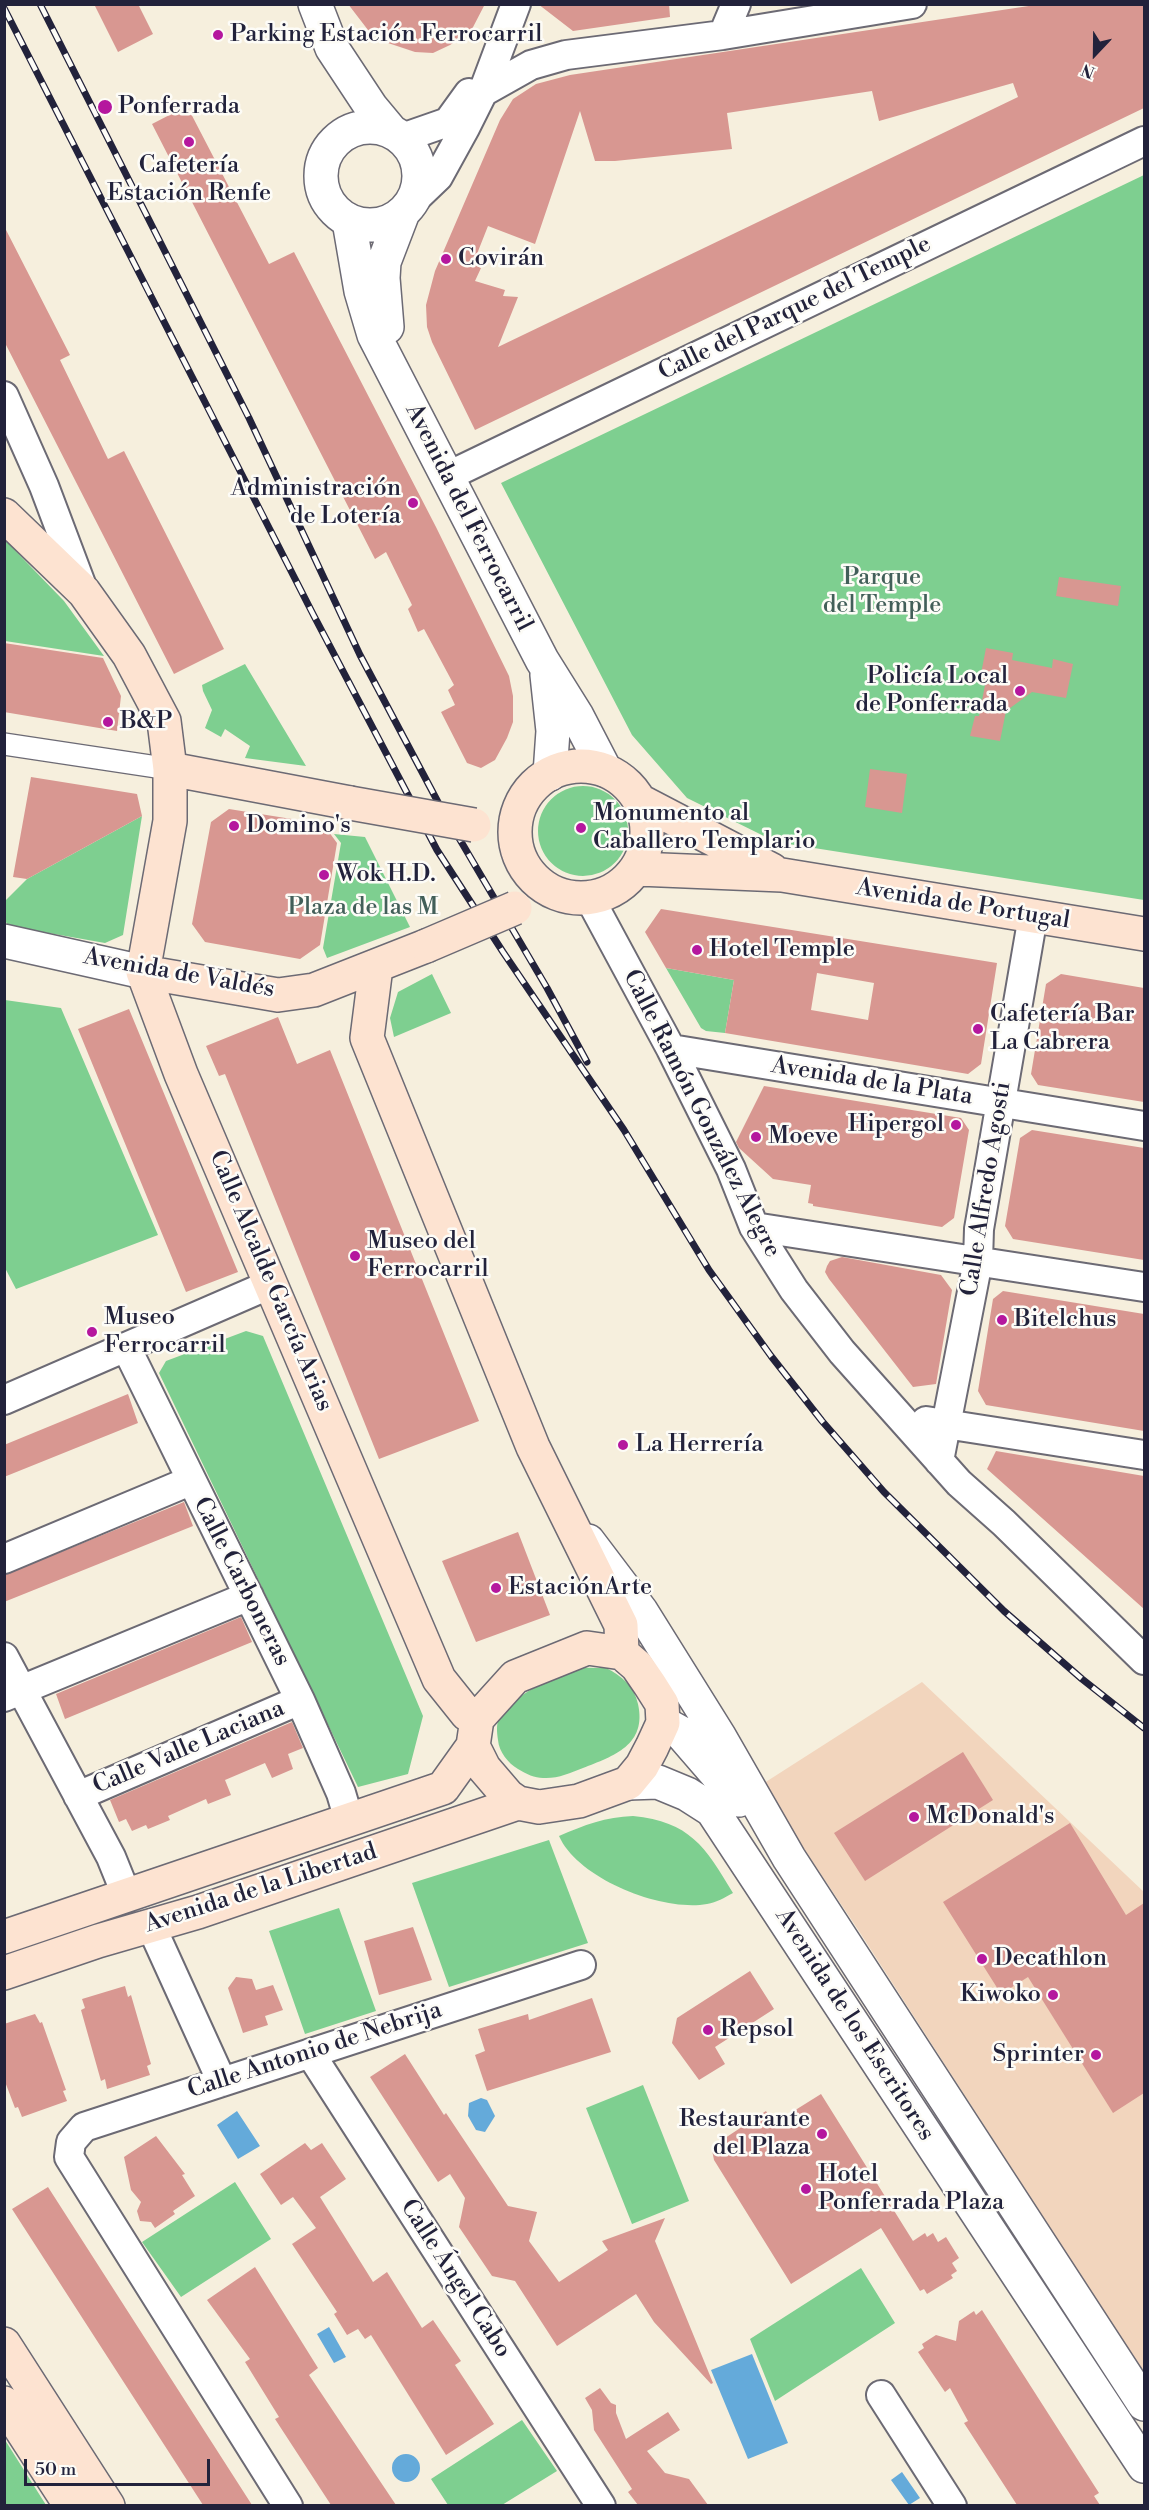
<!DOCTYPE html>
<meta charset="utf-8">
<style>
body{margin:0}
#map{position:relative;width:1149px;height:2510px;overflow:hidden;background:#f6efdd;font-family:"Libre Bodoni",serif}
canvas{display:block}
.frame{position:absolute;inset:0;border:6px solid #22223b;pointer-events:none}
.north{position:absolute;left:1065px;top:24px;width:60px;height:60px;-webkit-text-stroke:4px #fdfcf7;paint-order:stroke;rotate:202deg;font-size:16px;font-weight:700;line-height:24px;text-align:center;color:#22223b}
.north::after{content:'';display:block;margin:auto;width:21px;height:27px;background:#22223b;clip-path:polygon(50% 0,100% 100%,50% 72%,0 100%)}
.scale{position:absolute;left:24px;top:2459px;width:186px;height:27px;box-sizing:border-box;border:3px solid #22223b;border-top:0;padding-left:8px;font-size:18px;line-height:21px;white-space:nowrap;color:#22223b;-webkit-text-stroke:4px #fdfcf7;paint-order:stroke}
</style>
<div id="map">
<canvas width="1149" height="2510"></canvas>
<div class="frame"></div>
<div class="north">N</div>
<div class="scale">50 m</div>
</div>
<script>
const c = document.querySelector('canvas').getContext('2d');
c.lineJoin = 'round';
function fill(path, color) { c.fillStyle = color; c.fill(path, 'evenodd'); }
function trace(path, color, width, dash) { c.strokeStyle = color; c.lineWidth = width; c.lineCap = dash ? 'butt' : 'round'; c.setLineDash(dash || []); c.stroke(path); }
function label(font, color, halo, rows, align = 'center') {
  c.font = font + ' "Libre Bodoni",serif'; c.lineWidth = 5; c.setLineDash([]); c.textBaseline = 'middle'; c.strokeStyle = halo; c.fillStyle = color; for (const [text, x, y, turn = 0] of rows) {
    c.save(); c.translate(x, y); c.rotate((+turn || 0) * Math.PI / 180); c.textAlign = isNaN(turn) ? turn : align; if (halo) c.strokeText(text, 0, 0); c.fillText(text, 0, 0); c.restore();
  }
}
const built = new Path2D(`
 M 922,1682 L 1144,1892 L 1144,2374 L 857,1928 L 761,1785 Z`);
const green = new Path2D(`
 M 1144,175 L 1144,900 L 776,842 L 687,798 L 632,735 L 501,483 Z
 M 5,540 L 64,601 L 104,656 L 5,641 Z
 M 245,664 L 306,766 L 245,758 L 250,746 L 225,729 L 221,737 L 205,728 L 212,710 L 203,691 L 202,685 Z
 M538 831a45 45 0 1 1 90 0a45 45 0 1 1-90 0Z
 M 142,816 L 123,935 L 105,943 L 9,926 L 5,921 L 5,901 L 27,879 Z
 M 334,834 L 365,837 L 410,927 L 327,958 L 323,948 L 341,843 Z
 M 666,968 L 734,980 L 725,1033 L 706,1031 L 701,1028 Z
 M 432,974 L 451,1013 L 394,1037 L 390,1018 L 398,992 Z
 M 5,1000 L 61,1008 L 158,1235 L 16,1289 L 4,1266 Z
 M 246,1331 L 263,1336 L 423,1716 L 408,1774 L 358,1787 L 159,1373 L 166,1361 Z
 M 606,1668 C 622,1676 634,1686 638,1704 C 647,1745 614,1756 583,1768 C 570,1773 557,1779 543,1778 C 535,1778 526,1774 518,1769 C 508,1763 499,1752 498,1740 C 497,1733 496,1725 499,1718 C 507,1700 555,1674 574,1669 C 584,1667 596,1668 606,1668 Z
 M 633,1816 C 690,1822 705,1846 733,1893 C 724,1898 717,1902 707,1904 C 662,1912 578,1879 559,1836 C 584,1825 606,1817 633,1816 Z
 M 549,1840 L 588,1943 L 449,1987 L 412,1883 Z
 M 339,1908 L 376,2011 L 305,2034 L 269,1931 Z
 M 643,2085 L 689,2201 L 632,2224 L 586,2108 Z
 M 235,2182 L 271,2239 L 181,2297 L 142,2242 Z
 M 861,2268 L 895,2323 L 775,2401 L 750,2339 Z
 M 522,2420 L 557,2471 L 502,2505 L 448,2505 L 431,2479 Z
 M 5,2440 L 46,2505 L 5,2505 Z`);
const water = new Path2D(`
 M 481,2098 L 487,2100 L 495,2116 L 485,2132 L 476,2130 L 468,2116 L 469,2103 Z
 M 237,2111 L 260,2146 L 238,2159 L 217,2125 Z
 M 329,2327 L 346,2357 L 334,2363 L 317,2334 Z
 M 752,2354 L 788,2443 L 748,2459 L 711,2370 Z
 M392 2468a14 14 0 1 1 28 0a14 14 0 1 1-28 0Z
 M 902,2472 L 920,2498 L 909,2505 L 891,2480 Z`);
const building = new Path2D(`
 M 94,4 L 138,4 L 153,34 L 118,52 Z
 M 348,4 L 485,4 L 471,31 L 450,45 L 433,53 L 415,52 L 382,41 L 368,30 Z
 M 538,4 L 669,4 L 670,17 L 573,31 Z
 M 1042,4 L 1144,4 L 1144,108 L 475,430 L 432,342 L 427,327 L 426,305 L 435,271 L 500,120 L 513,99 L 536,84 L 570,75 ZM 1013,83 L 1018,97 L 498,347 L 518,297 L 503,296 L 505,290 L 475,281 L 481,268 L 473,264 L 488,226 L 535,244 L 580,111 L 595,161 L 615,161 L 732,149 L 727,113 L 872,91 L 879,121 Z
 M 187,106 L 269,264 L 294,252 L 436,527 L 509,676 L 513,696 L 513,722 L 507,738 L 495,760 L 481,768 L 467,763 L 441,712 L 455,705 L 448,690 L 454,685 L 424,629 L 418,632 L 408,609 L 412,605 L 386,552 L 375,559 L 152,124 Z
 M 4,226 L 70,355 L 60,360 L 108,459 L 124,451 L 224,649 L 174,674 L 4,341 Z
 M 1059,577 L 1121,586 L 1118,606 L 1056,596 Z
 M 4,643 L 103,658 L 121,696 L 117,731 L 4,712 Z
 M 986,648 L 1013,653 L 1012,660 L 1052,668 L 1053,659 L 1073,664 L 1066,698 L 1032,692 L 1006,711 L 1000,741 L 970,736 L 975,716 L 979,716 L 986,680 L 980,679 Z
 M 870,769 L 907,774 L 902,813 L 865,807 Z
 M 31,777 L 137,794 L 142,816 L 27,879 L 13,877 Z
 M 229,809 L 323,824 L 337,843 L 320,945 L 300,959 L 205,942 L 192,924 L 211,822 Z
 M 661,909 L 997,963 L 981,1064 L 968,1074 L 725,1033 L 734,980 L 666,968 L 645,932 ZM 817,973 L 874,983 L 868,1020 L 811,1010 Z
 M 1061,974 L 1144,988 L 1144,1102 L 1038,1085 L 1031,1074 L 1046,984 Z
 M 129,1009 L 238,1272 L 186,1292 L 78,1029 Z
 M 278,1017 L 297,1064 L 330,1050 L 479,1421 L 379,1459 L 225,1074 L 219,1076 L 206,1046 Z
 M 764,1086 L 961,1118 L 969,1130 L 954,1218 L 942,1227 L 813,1206 L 813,1204 L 808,1203 L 811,1185 L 773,1179 L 739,1148 L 736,1142 Z
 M 1032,1130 L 1144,1148 L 1144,1260 L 1013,1239 L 1005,1226 L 1020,1138 Z
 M 842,1257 L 941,1275 L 952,1290 L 936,1384 L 913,1387 L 829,1279 L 825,1272 L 827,1266 L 830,1261 Z
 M 1003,1291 L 1144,1314 L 1144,1431 L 986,1405 L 978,1391 L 993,1299 Z
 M 128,1394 L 138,1423 L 4,1477 L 4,1445 Z
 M 996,1451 L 1144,1476 L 1144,1609 L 987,1469 Z
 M 184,1502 L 193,1526 L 4,1602 L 4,1575 Z
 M 518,1532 L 550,1615 L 476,1642 L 442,1561 Z
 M 241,1617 L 252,1642 L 65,1719 L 56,1694 Z
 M 292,1722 L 303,1748 L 288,1754 L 293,1769 L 272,1778 L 265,1763 L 225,1780 L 231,1795 L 208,1804 L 206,1799 L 168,1816 L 170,1820 L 148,1829 L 146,1825 L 132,1831 L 126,1819 L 119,1822 L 110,1800 Z
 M 963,1752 L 993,1800 L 865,1881 L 834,1833 Z
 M 1070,1823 L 1126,1915 L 1144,1903 L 1144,2093 L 1113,2113 L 1028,1977 L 1001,1994 L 943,1902 Z
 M 413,1927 L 432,1980 L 379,1995 L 364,1941 Z
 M 750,1971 L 774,2009 L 715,2047 L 725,2064 L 699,2080 L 672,2043 L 677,2018 Z
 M 236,1977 L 252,1979 L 256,1990 L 273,1985 L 283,2010 L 265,2016 L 268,2025 L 243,2033 L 228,1988 Z
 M 125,1986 L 128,1997 L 131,1995 L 151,2064 L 147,2066 L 150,2075 L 107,2089 L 105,2079 L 101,2081 L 81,2010 L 85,2008 L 82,1999 Z
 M 592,1998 L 611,2052 L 487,2091 L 475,2055 L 485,2051 L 478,2029 L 528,2014 L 529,2020 Z
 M 35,2014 L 40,2023 L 42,2022 L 66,2090 L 63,2091 L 67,2101 L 22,2117 L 18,2107 L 15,2108 L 4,2079 L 4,2024 Z
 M 405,2054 L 444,2115 L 446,2113 L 508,2206 L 537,2212 L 529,2241 L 559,2282 L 608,2250 L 602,2241 L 665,2218 L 655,2241 L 713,2383 L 711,2384 L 654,2322 L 636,2294 L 557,2346 L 515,2281 L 492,2276 L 459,2227 L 465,2198 L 450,2174 L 438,2182 L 370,2077 Z
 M 821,2094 L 913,2241 L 925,2233 L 927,2237 L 933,2233 L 938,2242 L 946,2237 L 959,2258 L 952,2263 L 957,2271 L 951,2275 L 953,2278 L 927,2294 L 924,2289 L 920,2291 L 881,2228 L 791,2284 L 714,2160 L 712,2150 L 716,2144 L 766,2111 L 773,2124 Z
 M 156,2136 L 185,2174 L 182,2175 L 195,2196 L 173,2211 L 175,2214 L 155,2228 L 151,2222 L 140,2221 L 137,2211 L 141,2202 L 131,2190 L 124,2157 Z
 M 305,2143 L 311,2150 L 322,2143 L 346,2179 L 320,2197 L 373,2282 L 387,2272 L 422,2328 L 433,2320 L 461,2361 L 455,2365 L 494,2424 L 446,2455 L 371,2335 L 365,2339 L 358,2329 L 347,2335 L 334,2314 L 337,2312 L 292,2244 L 316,2228 L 293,2197 L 281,2205 L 260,2174 Z
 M 48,2187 L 252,2505 L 203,2505 L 12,2209 Z
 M 255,2267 L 318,2368 L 309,2375 L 396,2505 L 331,2505 L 275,2419 L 279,2417 L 245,2362 L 250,2359 L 207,2300 Z
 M 982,2310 L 1099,2493 L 1094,2496 L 1100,2505 L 1017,2505 L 964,2423 L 968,2421 L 950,2388 L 945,2392 L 918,2352 L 924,2348 L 922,2344 L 936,2335 L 956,2341 L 959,2321 L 974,2311 L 976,2315 Z
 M 600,2388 L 611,2403 L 616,2405 L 616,2413 L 626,2439 L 668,2412 L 680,2430 L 647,2451 L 665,2473 L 689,2479 L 708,2505 L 638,2505 L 628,2492 L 632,2489 L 594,2430 L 592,2410 L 585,2398 Z`);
const pedestrian = new Path2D(`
 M 4,744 L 170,769`);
const minor = new Path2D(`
 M 723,35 L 736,4
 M 483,92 L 531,65 L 566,55 L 723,35 L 912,4
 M 402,138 L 448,122 L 469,93
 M 415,199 L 438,177 L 465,128 L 483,92 L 516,4
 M 4,396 L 44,486 L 84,592
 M 446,477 L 1144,141
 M 590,899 L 671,1049 L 731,1169 L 754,1227 L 794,1290 L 842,1352 L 959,1483 L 1004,1523 L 1144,1660
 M 671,1049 L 1144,1126
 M 754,1227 L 1144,1287
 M 126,1347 L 300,1700 L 341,1793 L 349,1820
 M 4,1400 L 271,1284
 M 926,1421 L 1144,1455
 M 939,1461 L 978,1261 L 979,1229 L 1033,916
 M 4,1559 L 190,1481
 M 4,1657 L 111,1857 L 126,1894
 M 4,1697 L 249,1596
 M 78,1796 L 300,1700
 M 151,1926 L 222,2082
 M 310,2053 L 601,2506
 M 881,2395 L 952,2506
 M 288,2506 L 69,2157 L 71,2142 L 84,2127 L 581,1965`);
const tertiary = new Path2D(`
 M 315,4 L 332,48 L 371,107 L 391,131
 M321 176a49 49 0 1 1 98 0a49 49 0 1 1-98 0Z
 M 349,221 L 361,291 L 374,335 L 542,660 L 577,716 L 605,770
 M 387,327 L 383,278 L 384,262 L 402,215
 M 547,675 L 553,731 L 550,774
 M 4,941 L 143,972
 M 588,1541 L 641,1611 L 719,1736 L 789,1858 L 1144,2404
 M 663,1723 L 681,1733 L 739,1800
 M 628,1783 L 658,1782 L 687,1794 L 712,1810 L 1144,2466`);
const secondary = new Path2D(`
 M 4,515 L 84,592 L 129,655 L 164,721 L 170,769 L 170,821 L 143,972 L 181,1074 L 439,1679 L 467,1714 L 477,1719
 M515 832a66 66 0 1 1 132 0a66 66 0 1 1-132 0Z
 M 170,769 L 350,803
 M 640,801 L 772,870
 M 638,869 L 782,875 L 1144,934
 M 376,967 L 367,1038 L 533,1447 L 621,1625 L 622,1653
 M 143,972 L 278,995 L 314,990 L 426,946
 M 587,1648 L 622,1653 L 637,1666 L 650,1685 L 662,1704 L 663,1723 L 652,1747 L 642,1766 L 628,1783 L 579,1801 L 539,1807 L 518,1803 L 508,1796 L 484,1768 L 473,1746 L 477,1719 L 515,1677 Z
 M 4,1937 L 443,1788 L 473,1746
 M 4,1973 L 98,1941 L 198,1912 L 518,1803
 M 4,2344 L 108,2506
 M 4,2403 L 71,2506`);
const rail = new Path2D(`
 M 40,4 L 249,418 L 360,655 L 439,804 L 547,988 L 587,1062
 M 4,8 L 314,616 L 437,850 L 503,952 L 624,1130 L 709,1270 L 771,1356 L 822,1421 L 884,1492 L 1004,1611 L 1082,1679 L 1144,1728`);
const secondaryBridge = new Path2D(`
 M 350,803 L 474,825
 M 426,946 L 515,908`);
const markers = [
 [218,35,6,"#b5179e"],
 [105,107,8,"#b5179e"],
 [189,142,6,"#b5179e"],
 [446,259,6,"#b5179e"],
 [413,503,6,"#b5179e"],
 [1020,691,6,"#b5179e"],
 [108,722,6,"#b5179e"],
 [234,826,6,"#b5179e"],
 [581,828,6,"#b5179e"],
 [324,875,6,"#b5179e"],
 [697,950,6,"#b5179e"],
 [978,1029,6,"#b5179e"],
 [956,1125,6,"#b5179e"],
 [756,1137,6,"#b5179e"],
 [355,1256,6,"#b5179e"],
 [1002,1320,6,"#b5179e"],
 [92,1332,6,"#b5179e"],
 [623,1445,6,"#b5179e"],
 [496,1588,6,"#b5179e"],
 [914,1817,6,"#b5179e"],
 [982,1959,6,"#b5179e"],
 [1053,1995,6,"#b5179e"],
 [708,2030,6,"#b5179e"],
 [1096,2055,6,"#b5179e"],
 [822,2134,6,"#b5179e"],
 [806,2189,6,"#b5179e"]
];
const poiNames = [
 ["Parking Estación Ferrocarril",230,35],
 ["Ponferrada",118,107],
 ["Cafetería",189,166,"center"],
 ["Estación Renfe",189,194,"center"],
 ["Covirán",458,259],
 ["Administración",401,489,"right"],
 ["de Lotería",401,517,"right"],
 ["Policía Local",1008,677,"right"],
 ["de Ponferrada",1008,705,"right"],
 ["B&P",120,722],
 ["Monumento al",593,814],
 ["Caballero Templario",593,842],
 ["Domino's",246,826],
 ["Wok H.D.",336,875],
 ["Hotel Temple",709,950],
 ["Cafetería Bar",990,1015],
 ["La Cabrera",990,1043],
 ["Hipergol",944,1125,"right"],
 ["Moeve",768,1137],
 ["Museo del",367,1242],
 ["Ferrocarril",367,1270],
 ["Museo",104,1318],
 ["Ferrocarril",104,1346],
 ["Bitelchus",1014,1320],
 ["La Herrería",635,1445],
 ["EstaciónArte",508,1588],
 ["McDonald's",926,1817],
 ["Decathlon",994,1959],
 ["Kiwoko",1041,1995,"right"],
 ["Repsol",720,2030],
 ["Sprinter",1084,2055,"right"],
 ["Restaurante",810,2120,"right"],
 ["del Plaza",810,2148,"right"],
 ["Hotel",818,2175],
 ["Ponferrada Plaza",818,2203]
];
const streetNames = [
 ["Calle del Parque del Temple",795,309,-26],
 ["Avenida del Ferrocarril",468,518,63],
 ["Avenida de Portugal",963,905,9],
 ["Avenida de Valdés",179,974,10],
 ["Avenida de la Plata",872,1082,9],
 ["Calle Ramón González Alegre",701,1114,63],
 ["Calle Alfredo Agosti",987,1189,-81],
 ["Calle Alcalde García Arias",270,1281,67],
 ["Calle Carboneras",241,1582,63],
 ["Calle Valle Laciana",189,1748,-23],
 ["Avenida de la Libertad",261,1889,-18],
 ["Avenida de los Escritores",854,2025,57],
 ["Calle Antonio de Nebrija",315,2051,-18],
 ["Calle Ángel Cabo",455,2279,57]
];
const parkNames = [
 ["Parque",882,578],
 ["del Temple",882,606],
 ["Plaza de las M",363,908]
];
fill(built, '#f2d5bd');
fill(green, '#7ecf90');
fill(water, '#64aada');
fill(building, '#d89791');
trace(pedestrian, '#6c6a74', 24);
trace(minor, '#6c6a74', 32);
trace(tertiary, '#6c6a74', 36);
trace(secondary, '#6c6a74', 36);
trace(pedestrian, '#fff', 21);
trace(minor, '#fff', 28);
trace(tertiary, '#fff', 33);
trace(secondary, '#fde3d1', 33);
trace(rail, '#22223b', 7);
trace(rail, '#fdfcf7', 4.5, [14]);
trace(secondaryBridge, '#6c6a74', 36, []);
trace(secondaryBridge, '#fde3d1', 33);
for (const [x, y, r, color] of markers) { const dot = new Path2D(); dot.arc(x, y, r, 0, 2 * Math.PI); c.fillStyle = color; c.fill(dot); trace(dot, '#fdfcf7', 2); }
label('24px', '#22223b', '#fdfcf7', poiNames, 'left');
label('24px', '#22223b', '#fdfcf7', streetNames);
label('24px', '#425f59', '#fdfcf7', parkNames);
</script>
